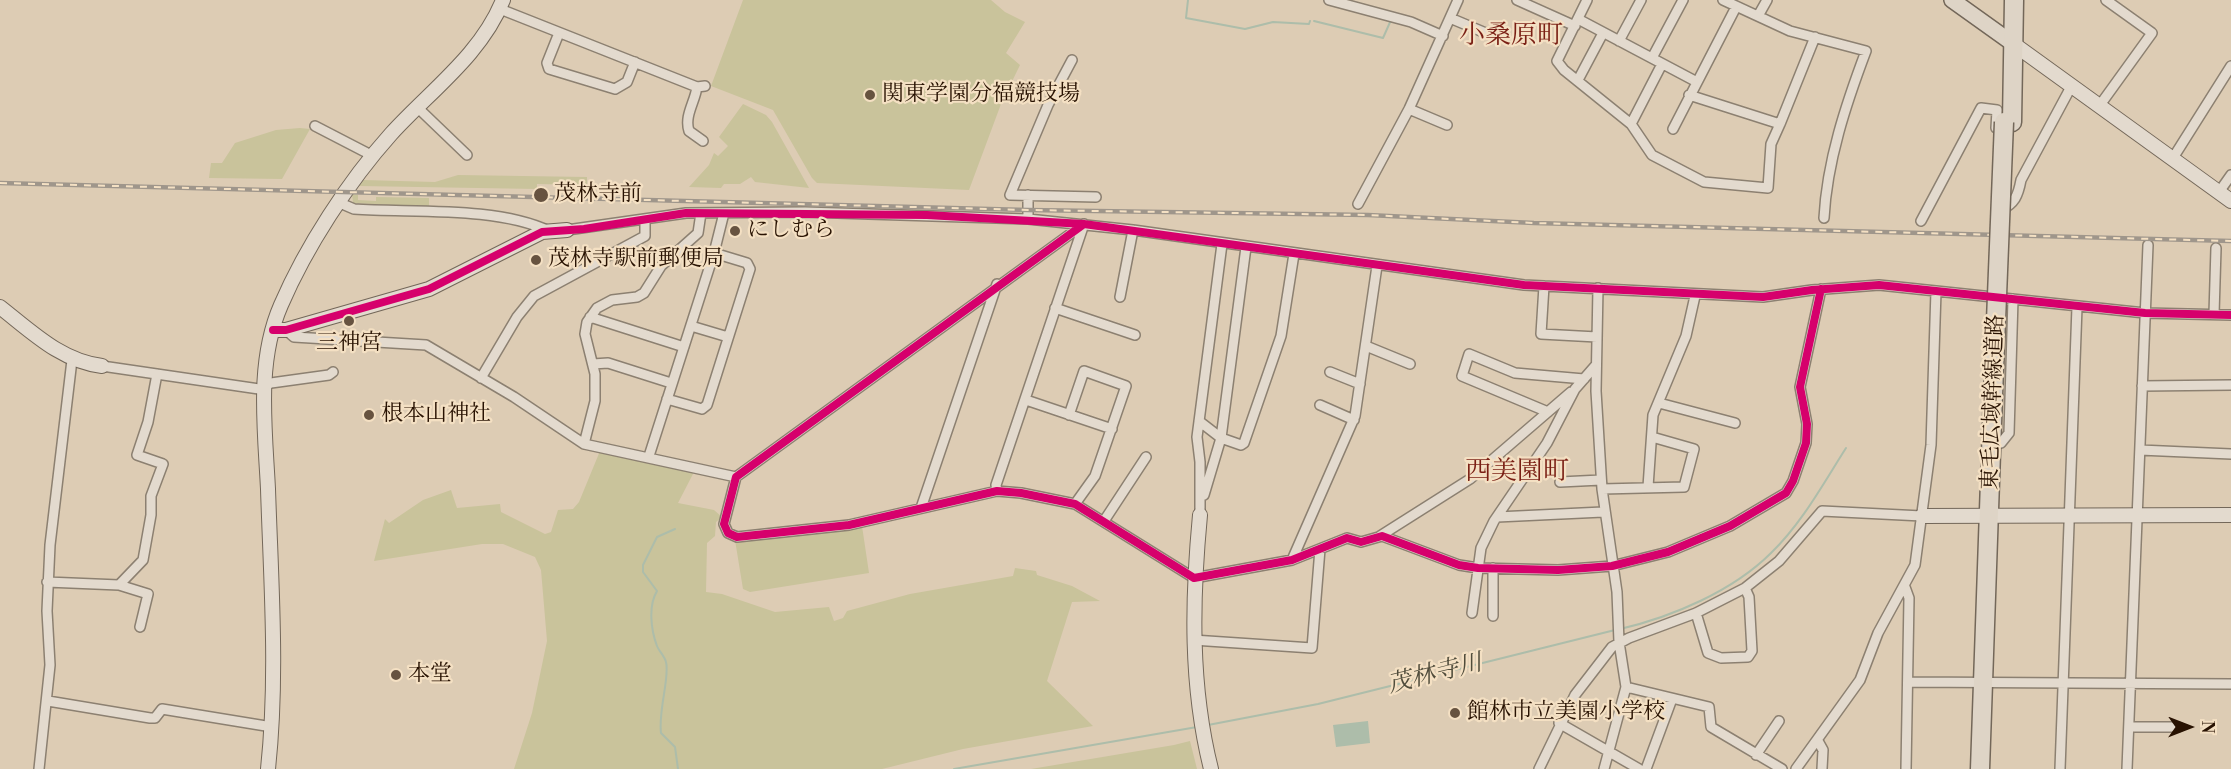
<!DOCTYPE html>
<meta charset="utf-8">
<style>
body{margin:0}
#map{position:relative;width:2231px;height:769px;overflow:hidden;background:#ddccb4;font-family:"Libre Bodoni",serif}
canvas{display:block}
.north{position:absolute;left:2159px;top:697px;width:60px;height:60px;-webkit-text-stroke:4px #f4e0c3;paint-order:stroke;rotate:90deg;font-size:16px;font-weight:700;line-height:24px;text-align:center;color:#281202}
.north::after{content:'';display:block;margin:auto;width:21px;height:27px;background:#281202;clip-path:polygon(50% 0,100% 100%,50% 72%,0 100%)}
</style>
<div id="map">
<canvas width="2231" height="769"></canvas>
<div class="north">N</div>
</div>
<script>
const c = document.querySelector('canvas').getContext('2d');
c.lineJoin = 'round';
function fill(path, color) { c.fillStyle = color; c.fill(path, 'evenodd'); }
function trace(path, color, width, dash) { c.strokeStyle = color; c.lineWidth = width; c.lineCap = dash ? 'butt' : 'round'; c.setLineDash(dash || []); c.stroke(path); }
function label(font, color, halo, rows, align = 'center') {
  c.font = font + ' "Libre Bodoni","Noto Serif JP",serif'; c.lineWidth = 4.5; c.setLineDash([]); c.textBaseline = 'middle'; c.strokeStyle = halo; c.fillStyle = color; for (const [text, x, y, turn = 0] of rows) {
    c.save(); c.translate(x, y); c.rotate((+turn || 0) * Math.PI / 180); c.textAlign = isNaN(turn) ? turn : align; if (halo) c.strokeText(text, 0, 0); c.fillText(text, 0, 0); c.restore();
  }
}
const green = new Path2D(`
 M 743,0 L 991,0 L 1005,12 L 1025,22 L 1006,53 L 1020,65 L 1001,104 L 969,190 L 817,183 L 812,178 L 773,110 L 711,86 Z
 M 743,104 L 766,115 L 772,122 L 809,188 L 755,182 L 751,177 L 740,184 L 724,184 L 721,188 L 689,187 L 709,165 L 714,153 L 718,156 L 728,146 L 719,137 Z
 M 300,128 L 310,129 L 282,179 L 209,178 L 211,163 L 222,163 L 235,143 L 276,130 Z
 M 458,175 L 587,177 L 587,185 L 537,184 L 537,189 L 359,186 L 363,180 L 435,182 Z
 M 352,194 L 358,195 L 358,200 L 376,201 L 376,197 L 429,198 L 429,207 L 353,203 Z
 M 600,451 L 694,472 L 678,503 L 714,510 L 722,517 L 716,522 L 715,536 L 707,543 L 706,592 L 722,594 L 775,612 L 829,607 L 834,621 L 843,618 L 847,611 L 910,594 L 1013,576 L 1015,568 L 1036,571 L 1037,575 L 1072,586 L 1100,601 L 1072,602 L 1047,681 L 1093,726 L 963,749 L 882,769 L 514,769 L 532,713 L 547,641 L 541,570 L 535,557 L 503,544 L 482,544 L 374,561 L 385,519 L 389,523 L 423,500 L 451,490 L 457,508 L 500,504 L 501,512 L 545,534 L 551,532 L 558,510 L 573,509 L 579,502 Z
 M 862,526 L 869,573 L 750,592 L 743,589 L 735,540 Z
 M 1190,741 L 1197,769 L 1031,769 L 1174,745 Z`);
const water = new Path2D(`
 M 1368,721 L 1370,743 L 1336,747 L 1333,725 Z`);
const stream = new Path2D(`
 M 1188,0 L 1186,18 L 1245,29 L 1273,22 L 1309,24 L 1310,21
 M 1314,21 L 1383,38 L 1391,20
 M 675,529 L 657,537 L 643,565 L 643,572 L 657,591 C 648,606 651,630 657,646 C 659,651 665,657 666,662 C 670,677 658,711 661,733 L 675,747 L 678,769
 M 1620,629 C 1672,617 1733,591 1771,553 C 1802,523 1823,484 1846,448
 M 1208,725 L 1318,704 L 1615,630
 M 954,769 L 1197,727`);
const street = new Path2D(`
 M 1329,0 L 1411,22 L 1443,36
 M 1517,0 L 1575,26
 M 1587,0 L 1557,61 L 1564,70 L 1631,124 L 1652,155 L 1704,182 L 1768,188 L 1771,144 L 1780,124
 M 1723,0 L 1790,31 L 1866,51 C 1846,104 1827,161 1824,218
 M 500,9 L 697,87 L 705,86
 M 1758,16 L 1767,0
 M 1450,18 L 1488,34
 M 1578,19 L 1697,82
 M 559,33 L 547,63 L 549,69 L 615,89 L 627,82 L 635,62
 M 1619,41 L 1641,0
 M 1652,58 L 1683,0
 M 1072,60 L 1048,105 L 1010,195 L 1096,197
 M 1578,80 L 1603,33
 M 697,87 C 695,102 684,116 689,131 L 703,141
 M 1689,95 L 1780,124 L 1815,37
 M 2100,105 L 2152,33 L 2106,0
 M 417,107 L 467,155
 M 1409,109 L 1447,125
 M 1631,124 L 1662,64
 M 315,126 L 373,156
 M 1673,129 L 1736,7
 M 2173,158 L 2231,66
 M 2219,192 L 2231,175
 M 1028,195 L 1028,219
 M 340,203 L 354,209 C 412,213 496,206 549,231
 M 1358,204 L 1409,109 L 1458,0
 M 2000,211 C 2015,203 2018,196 2021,180 L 2072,85
 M 1921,221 L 1981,108 L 1997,110 L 1996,128
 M 1084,224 L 736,477 L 724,524 L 728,533 L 737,537 L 849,525 L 997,491 L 1021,493 L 1075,504 L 1194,578 L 1292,560 L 1347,538 L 1361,542 L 1382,536 L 1459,565 L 1478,568 L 1558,570 L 1612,566 L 1668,552 L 1730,526 L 1786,493 L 1793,481 L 1806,443 L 1807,424 L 1800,387 L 1821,289
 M 567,230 L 686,213 L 805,212 L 1028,219 L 1133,230 L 1524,285 L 1763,297 L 1812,290 L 1879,285 L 2145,313 L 2231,315
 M 1544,286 L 1541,334 L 1597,337
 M 1598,288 L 1596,391 L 1602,489 L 1617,592 L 1619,642 L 1626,687 L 1604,769
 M 1120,297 L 1133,230
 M 1055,308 L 1135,335
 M 2214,314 L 2216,248
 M 590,317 L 684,347
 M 691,326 L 728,337
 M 286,330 L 294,337 L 426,345 L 514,397 L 584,444 L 736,477
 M 1366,346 L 1410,364
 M 593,364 L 608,363 L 671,383
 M 102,366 L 259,389 L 271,383 L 329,375 L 333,372
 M 1330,372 L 1360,384
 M 481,378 L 517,317 L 534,296 L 645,236 L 645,219
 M 2142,386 L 2231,385
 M 667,399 L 702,409 L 707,405 L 750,269 L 747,263 L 714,253
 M 1026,400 L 1112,429
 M 1659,403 L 1735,423
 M 1320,405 L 1354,420
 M 1548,412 L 1462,376 L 1469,354 L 1515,373 L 1584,379
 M 1069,415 L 1084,371 L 1126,386 L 1095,476 L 1075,504
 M 1199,421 L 1221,438 L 1241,445 L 1244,443 L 1281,336 L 1294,254
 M 2001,443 L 2009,433 L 2013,299
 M 584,444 L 595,401 L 595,374 L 585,334 L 587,322 L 597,308 L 612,300 L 637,297 L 644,293 L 661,266 L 698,233 L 701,213
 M 2140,450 L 2231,454
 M 649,456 L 714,253 L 724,213
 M 1560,482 L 1601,480
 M 1648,487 L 1653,415 L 1686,336 L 1695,296
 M 1602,489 L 1684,487 L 1694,449 L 1652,437
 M 997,491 L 996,485 L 1084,224
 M 1204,495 L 1221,438 L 1246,247
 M 921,508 L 997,284
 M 1200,515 L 1200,462 L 1197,437 L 1222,244
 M 1497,517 L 1603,512
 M 1104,521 L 1146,457
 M 1380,536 L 1470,479 L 1571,392
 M 1292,560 L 1355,416 L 1377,266
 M 1493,568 L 1493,616
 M 47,582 L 119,585 L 143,560 L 151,515 L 151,496 L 163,464 L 137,455 L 148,422 L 157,374
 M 119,585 L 148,594 L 140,627
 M 1905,587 L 1909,598 L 1906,769
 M 1472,613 L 1481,548 L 1494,521 L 1547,443 L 1575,389 L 1596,365
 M 1696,613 L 1708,653 L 1721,658 L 1748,657 L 1752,651 L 1749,597 L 1745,588
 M 1193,640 L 1312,648 L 1320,549
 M 1908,682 L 2231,684
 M 1626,687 L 1709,707 L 1711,727 L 1782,769
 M 48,701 L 150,718 L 155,718 L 162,709 L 272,727
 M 1559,723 L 1639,769
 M 2129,727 L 2178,727
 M 1818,741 L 1823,750 L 1822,769
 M 1756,755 L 1779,721
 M 39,769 L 50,665 L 47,611 L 50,545 L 72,360
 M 1539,769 L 1575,695 L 1612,647 L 1629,638 L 1696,613 L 1745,588 L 1779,561 L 1822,511 L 1922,516
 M 1646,769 L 1672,699
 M 1796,769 L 1860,680 L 1878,633 L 1915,565 L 1931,445 L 1936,291
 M 2060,769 L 2077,307
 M 2127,769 L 2148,245`);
const secondary = new Path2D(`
 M 2015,45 L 2231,201
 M 0,307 C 32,332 61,361 102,366
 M 273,330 L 286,330 L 429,289 L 542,232 L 567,230
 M 1200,515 C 1192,600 1190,685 1211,769
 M 1922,516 L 2231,515
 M 268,769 C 278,676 271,582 268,489 C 265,428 256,362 281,305 C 306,247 348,182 391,134 C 430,91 481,55 503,0`);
const primary = new Path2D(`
 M 1952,0 L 2015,45`);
const highway = new Path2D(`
 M 2012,122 L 2014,0
 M 1980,769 L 1993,395`);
const rail = new Path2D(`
 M 0,183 L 1028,210 L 1368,215 L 1534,223 L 2231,241`);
const highwayBridge = new Path2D(`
 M 1993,395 L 2004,122`);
const cycleway = new Path2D(`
 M 1084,224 L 736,477 L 724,524 L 728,533 L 737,537 L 849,525 L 997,491 L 1021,493 L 1075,504 L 1194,578 L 1292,560 L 1347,538 L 1361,542 L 1382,536 L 1459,565 L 1478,568 L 1558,570 L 1612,566 L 1668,552 L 1730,526 L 1786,493 L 1793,481 L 1806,443 L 1807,424 L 1800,387 L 1821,289
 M 273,330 L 286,330 L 429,289 L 542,232 L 584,229 L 686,213 L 927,215 L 1084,224 L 1524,285 L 1763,297 L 1812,290 L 1879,285 L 2145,313 L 2231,315`);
const markers = [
 [870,95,6,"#675340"],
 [541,195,8,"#675340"],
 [735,231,6,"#675340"],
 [536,260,6,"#675340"],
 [349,321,6,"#675340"],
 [369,415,6,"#675340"],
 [396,675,6,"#675340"],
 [1455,713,6,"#675340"]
];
const poiNames = [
 ["関東学園分福競技場",882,95],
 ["茂林寺前",554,195],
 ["にしむら",747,231],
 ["茂林寺駅前郵便局",548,260],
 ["三神宮",349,344,"center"],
 ["根本山神社",381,415],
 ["本堂",408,675],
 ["館林市立美園小学校",1467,713]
];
const streetNames = [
 ["東毛広域幹線道路",1994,402,-88]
];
const waterNames = [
 ["茂林寺川",1435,675,-14]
];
const quarterNames = [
 ["小桑原町",1511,37],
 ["西美園町",1517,473]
];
fill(green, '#c9c39b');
fill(water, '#adbdaa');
trace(stream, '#adbdaa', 2);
trace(street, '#8c8071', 12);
trace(secondary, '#736759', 16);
trace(primary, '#736759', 18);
trace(highway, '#736759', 21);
trace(street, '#e3dace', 9);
trace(secondary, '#e3dace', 14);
trace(primary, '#ded4c6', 15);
trace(highway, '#ded4c6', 18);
trace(rail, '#9f968b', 4.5);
trace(rail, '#f4e0c3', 2, [7]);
trace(highwayBridge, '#736759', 21, []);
trace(highwayBridge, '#ded4c6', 18);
trace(cycleway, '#d6006c', 8);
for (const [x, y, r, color] of markers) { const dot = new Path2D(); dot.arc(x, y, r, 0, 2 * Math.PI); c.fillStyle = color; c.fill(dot); trace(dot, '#f4e0c3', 2); }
label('22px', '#281202', '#f4e0c3', poiNames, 'left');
label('22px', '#281202', '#f4e0c3', streetNames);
label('italic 24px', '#504c3b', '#f4e0c3', waterNames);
label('26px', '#7a1f14', '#f4e0c3', quarterNames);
</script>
